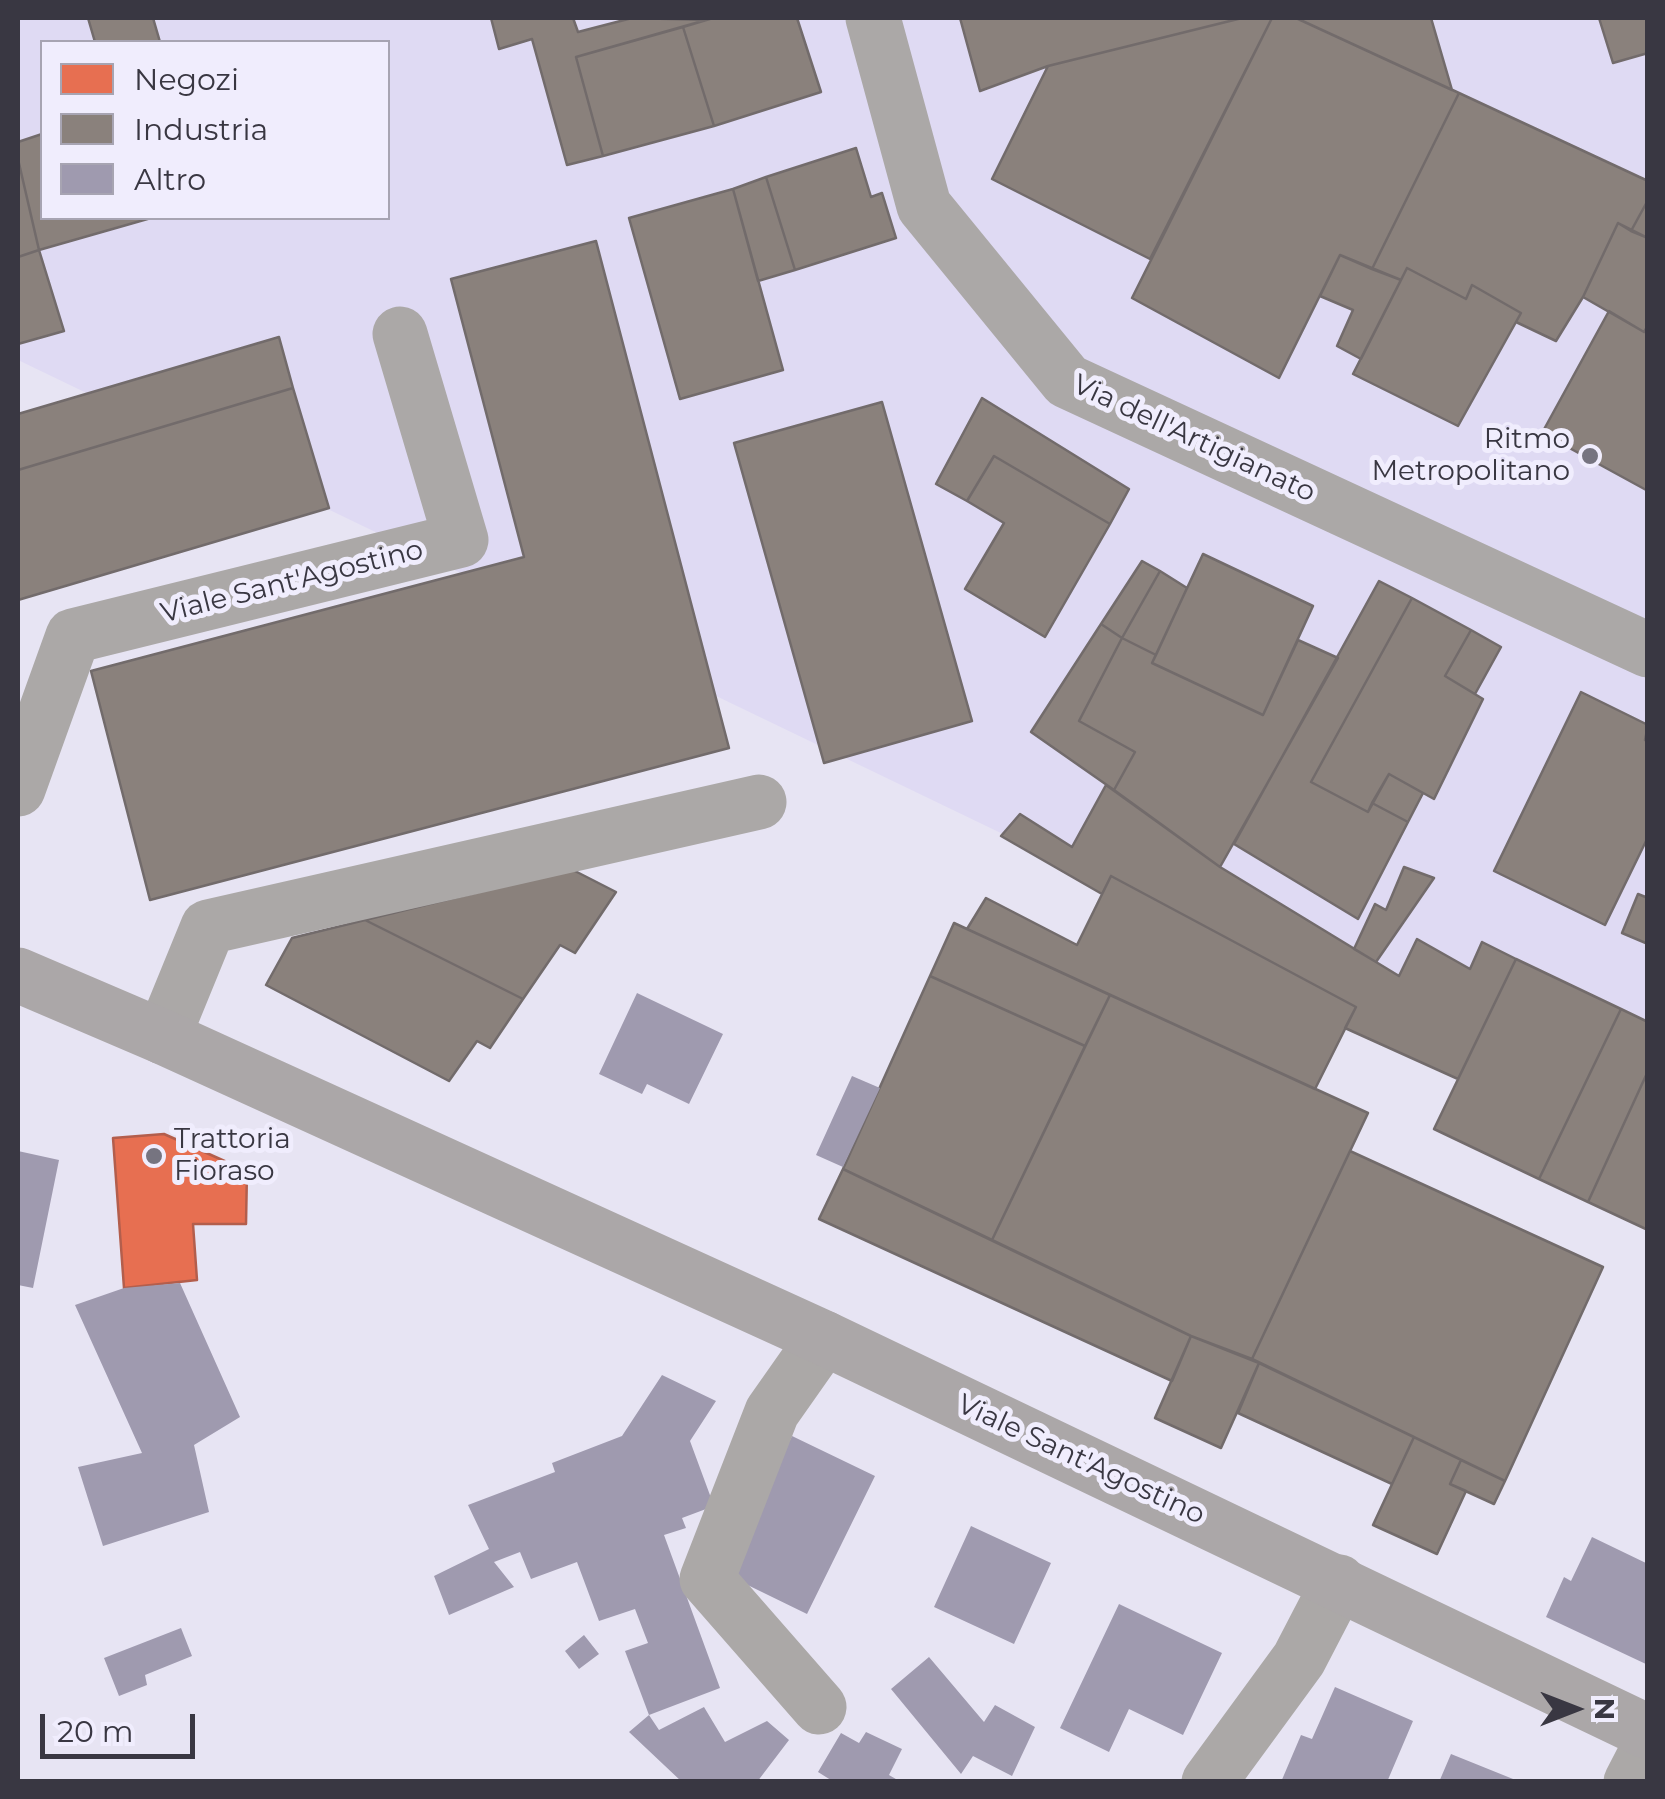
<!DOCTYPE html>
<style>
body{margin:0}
#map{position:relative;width:1665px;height:1799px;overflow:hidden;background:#e7e4f3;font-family:Montserrat,sans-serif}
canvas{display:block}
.frame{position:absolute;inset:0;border:20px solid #393742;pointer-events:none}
.legend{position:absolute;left:40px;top:40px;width:350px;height:180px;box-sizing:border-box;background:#f0edfd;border:2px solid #a7a4b2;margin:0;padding:12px 18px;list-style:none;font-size:30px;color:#393742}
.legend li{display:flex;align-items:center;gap:20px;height:50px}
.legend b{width:50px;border:2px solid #a7a4b2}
.north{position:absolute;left:1525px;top:1659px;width:100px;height:100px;-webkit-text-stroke:8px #f0edfd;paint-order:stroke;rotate:90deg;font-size:28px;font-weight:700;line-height:40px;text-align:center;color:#393742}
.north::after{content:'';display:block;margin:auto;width:35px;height:45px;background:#393742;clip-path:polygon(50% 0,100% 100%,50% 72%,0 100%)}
.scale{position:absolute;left:40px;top:1714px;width:155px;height:45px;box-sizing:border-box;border:5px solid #393742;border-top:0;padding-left:12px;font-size:30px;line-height:35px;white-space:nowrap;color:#393742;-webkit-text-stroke:8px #f0edfd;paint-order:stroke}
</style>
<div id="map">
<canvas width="1665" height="1799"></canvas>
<div class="frame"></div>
<ul class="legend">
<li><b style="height:28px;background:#e76f51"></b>Negozi</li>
<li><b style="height:28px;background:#8a817c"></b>Industria</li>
<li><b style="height:28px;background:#9f9aaf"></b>Altro</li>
</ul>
<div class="north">N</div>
<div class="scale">20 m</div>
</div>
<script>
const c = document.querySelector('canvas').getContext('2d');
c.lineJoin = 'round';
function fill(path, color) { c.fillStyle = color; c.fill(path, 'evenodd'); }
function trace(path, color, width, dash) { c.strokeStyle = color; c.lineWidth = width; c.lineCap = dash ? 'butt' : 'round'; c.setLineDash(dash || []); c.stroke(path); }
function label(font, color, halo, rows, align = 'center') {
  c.font = font + ' Montserrat,sans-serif'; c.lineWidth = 10; c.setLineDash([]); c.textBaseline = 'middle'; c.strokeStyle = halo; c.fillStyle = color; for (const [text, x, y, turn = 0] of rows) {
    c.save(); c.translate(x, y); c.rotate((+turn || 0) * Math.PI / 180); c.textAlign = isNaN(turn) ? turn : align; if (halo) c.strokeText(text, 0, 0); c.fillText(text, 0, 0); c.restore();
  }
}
const built = new Path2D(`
 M 18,18 L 1647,18 L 1647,1144 L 18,360 ZM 42,42 L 388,42 L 388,218 L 42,218 Z`);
const shops = new Path2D(`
 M 164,1134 L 247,1171 L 246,1224 L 193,1224 L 197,1280 L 124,1288 L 113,1138 Z`);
const industry = new Path2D(`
 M 88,18 L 153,18 L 160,42 L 95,42 Z
 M 491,18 L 573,18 L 578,32 L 632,18 L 706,20 L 576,57 L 603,156 L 567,165 L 532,39 L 499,49 Z
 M 713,18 L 797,18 L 821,92 L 714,126 L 683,27 Z
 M 960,18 L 1242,18 L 1048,66 L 980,91 Z
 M 1242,18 L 1272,18 L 1150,259 L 992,179 L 1048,66 Z
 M 1272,18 L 1296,18 L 1459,93 L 1372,269 L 1340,255 L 1279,378 L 1132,298 Z
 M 1296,18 L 1431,18 L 1452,90 Z
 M 1599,18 L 1648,18 L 1648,53 L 1613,63 Z
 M 683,27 L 714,126 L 603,156 L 576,57 Z
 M 1459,93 L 1648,181 L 1648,200 L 1631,231 L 1618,223 L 1583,297 L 1556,341 L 1516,322 L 1521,313 L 1472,285 L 1466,299 L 1407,268 L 1401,280 L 1372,269 Z
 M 42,134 L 42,218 L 151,218 L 39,250 L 18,159 L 18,142 Z
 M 856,148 L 871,197 L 882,193 L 896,238 L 795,270 L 766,177 Z
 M 18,159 L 39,250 L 18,257 Z
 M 766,177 L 795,270 L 758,281 L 733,189 Z
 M 733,189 L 783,370 L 680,399 L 629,218 Z
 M 1648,200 L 1648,238 L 1631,231 Z
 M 1618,223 L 1648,238 L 1648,325 L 1644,332 L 1583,297 Z
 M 596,241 L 729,748 L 150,900 L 91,671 L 524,557 L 451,279 Z
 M 39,250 L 64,331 L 18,344 L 18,257 Z
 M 1340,255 L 1401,280 L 1361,359 L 1337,346 L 1353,310 L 1320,296 Z
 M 1407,268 L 1466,299 L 1472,285 L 1521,313 L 1458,426 L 1353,374 Z
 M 1609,311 L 1644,332 L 1648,325 L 1648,491 L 1542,433 Z
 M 279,337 L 293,388 L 18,470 L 18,414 Z
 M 293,388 L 329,508 L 18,600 L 18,470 Z
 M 982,398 L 1129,489 L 1110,524 L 994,456 L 967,501 L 936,484 Z
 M 882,402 L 972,721 L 824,763 L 734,443 Z
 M 994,456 L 1110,524 L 1045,637 L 965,589 L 1004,523 L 967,501 Z
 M 1203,554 L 1313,606 L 1263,715 L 1152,663 Z
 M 1142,561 L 1160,571 L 1122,638 L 1101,624 Z
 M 1160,571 L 1187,588 L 1156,655 L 1122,638 Z
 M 1379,581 L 1412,598 L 1311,782 L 1368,812 L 1372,803 L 1408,822 L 1358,919 L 1234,844 Z
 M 1412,598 L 1471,630 L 1445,676 L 1483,699 L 1434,799 L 1389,774 L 1368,812 L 1311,782 Z
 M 1101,624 L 1122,638 L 1079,721 L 1135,752 L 1114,790 L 1031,732 Z
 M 1471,630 L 1501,647 L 1475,694 L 1445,676 Z
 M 1122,638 L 1156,655 L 1152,663 L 1263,715 L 1298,640 L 1338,658 L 1220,867 L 1114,790 L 1135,752 L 1079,721 Z
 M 1581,692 L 1648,725 L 1645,740 L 1648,741 L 1648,837 L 1605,925 L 1494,871 Z
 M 1389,774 L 1423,793 L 1408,822 L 1372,803 Z
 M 1106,785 L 1220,867 L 1399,976 L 1417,939 L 1470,969 L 1482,942 L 1516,959 L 1458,1079 L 1345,1028 L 1356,1007 L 1111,876 L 1102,894 L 1001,836 L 1020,814 L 1072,847 Z
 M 1404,867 L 1434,878 L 1376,962 L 1354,949 L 1375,904 L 1386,910 Z
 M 571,869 L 616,892 L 575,953 L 560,945 L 523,999 L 365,920 Z
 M 1111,876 L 1356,1007 L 1315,1089 L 967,929 L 986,898 L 1077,945 Z
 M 1638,894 L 1648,898 L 1648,944 L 1622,933 Z
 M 365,920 L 523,999 L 490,1048 L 477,1041 L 449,1081 L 266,985 L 292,938 Z
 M 954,923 L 1110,995 L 1085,1046 L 930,976 Z
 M 1516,959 L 1621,1009 L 1539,1179 L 1434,1129 Z
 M 930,976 L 1085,1046 L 992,1240 L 843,1169 Z
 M 1110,995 L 1368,1113 L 1252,1359 L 1191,1336 L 992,1240 Z
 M 1621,1009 L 1648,1022 L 1648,1071 L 1588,1202 L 1539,1179 Z
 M 1648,1071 L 1648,1230 L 1588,1202 Z
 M 1350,1151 L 1603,1267 L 1505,1481 L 1252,1359 Z
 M 843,1169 L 1191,1336 L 1172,1381 L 819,1219 Z
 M 1191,1336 L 1259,1363 L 1221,1448 L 1155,1418 Z
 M 1259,1363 L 1414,1437 L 1392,1484 L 1238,1413 Z
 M 1414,1437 L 1461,1460 L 1450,1484 L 1466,1491 L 1437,1554 L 1373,1525 Z
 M 1461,1460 L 1505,1481 L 1494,1504 L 1450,1484 Z`);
const building = new Path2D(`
 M 637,993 L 723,1034 L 689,1104 L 647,1084 L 642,1094 L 599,1074 Z
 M 852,1076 L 880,1088 L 843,1167 L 816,1155 Z
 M 18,1151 L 59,1160 L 33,1288 L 18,1285 Z
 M 180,1283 L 240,1417 L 194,1445 L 209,1512 L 103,1546 L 78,1467 L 142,1453 L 75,1305 L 124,1288 Z
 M 662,1375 L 716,1401 L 690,1441 L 714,1506 L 682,1518 L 686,1528 L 664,1535 L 720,1688 L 649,1715 L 659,1730 L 704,1707 L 725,1742 L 767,1721 L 789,1740 L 757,1782 L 682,1782 L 629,1732 L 649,1715 L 625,1651 L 648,1643 L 635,1609 L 599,1621 L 577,1562 L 531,1579 L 520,1552 L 494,1562 L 514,1587 L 449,1615 L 434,1576 L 489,1549 L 468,1505 L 555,1472 L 552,1463 L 622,1436 Z
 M 792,1436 L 875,1476 L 807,1614 L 725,1574 Z
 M 971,1526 L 1051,1563 L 1014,1644 L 934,1607 Z
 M 1592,1537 L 1648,1564 L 1648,1665 L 1546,1617 L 1564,1577 L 1571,1581 Z
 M 1119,1604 L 1222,1653 L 1183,1735 L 1129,1709 L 1109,1752 L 1060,1728 Z
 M 181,1628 L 192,1656 L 145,1675 L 147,1685 L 119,1696 L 104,1658 Z
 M 584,1635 L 599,1654 L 579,1669 L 565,1651 Z
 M 929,1657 L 984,1722 L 995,1705 L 1035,1727 L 1012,1776 L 973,1756 L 961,1774 L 891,1689 Z
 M 1335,1687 L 1413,1721 L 1387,1782 L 1281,1782 L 1301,1735 L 1312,1739 Z
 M 866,1732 L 902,1749 L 889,1775 L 901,1782 L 834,1782 L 818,1772 L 841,1733 L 859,1743 Z
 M 1451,1754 L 1518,1781 L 1518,1782 L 1439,1782 Z`);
const street = new Path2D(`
 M 873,18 L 924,206 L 1067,381 L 1648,650
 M 18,789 L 73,636 L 461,540 L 400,334
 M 163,1037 L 208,927 L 759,802
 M 819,1707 L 707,1579 L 772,1412 L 824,1338
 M 1209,1782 L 1299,1659 L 1339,1582
 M 1631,1782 L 1648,1749`);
const secondary = new Path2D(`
 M 18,975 L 163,1037 L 824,1338 L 1648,1732`);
const markers = [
 [1590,456,10,"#767480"],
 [154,1156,10,"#767480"]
];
const streetNames = [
 ["Via dell'Artigianato",1194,439,25],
 ["Viale Sant'Agostino",292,582,-14],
 ["Viale Sant'Agostino",1081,1460,25]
];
const poiNames = [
 ["Ritmo",1570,440],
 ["Metropolitano",1570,472],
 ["Trattoria",174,1140,"left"],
 ["Fioraso",174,1172,"left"]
];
fill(built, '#dfdaf3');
fill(shops, '#e76f51');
trace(shops, '#b35e4c', 2.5);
fill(industry, '#8a817c');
trace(industry, '#726b6b', 2.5);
fill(building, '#9f9aaf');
trace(street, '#aba8a7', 55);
trace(secondary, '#aba7a8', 55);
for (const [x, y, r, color] of markers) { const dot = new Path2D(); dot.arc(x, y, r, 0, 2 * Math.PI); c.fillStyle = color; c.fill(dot); trace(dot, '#f0edfd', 4); }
label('28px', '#393742', '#f0edfd', streetNames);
label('28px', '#393742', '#f0edfd', poiNames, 'right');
</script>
